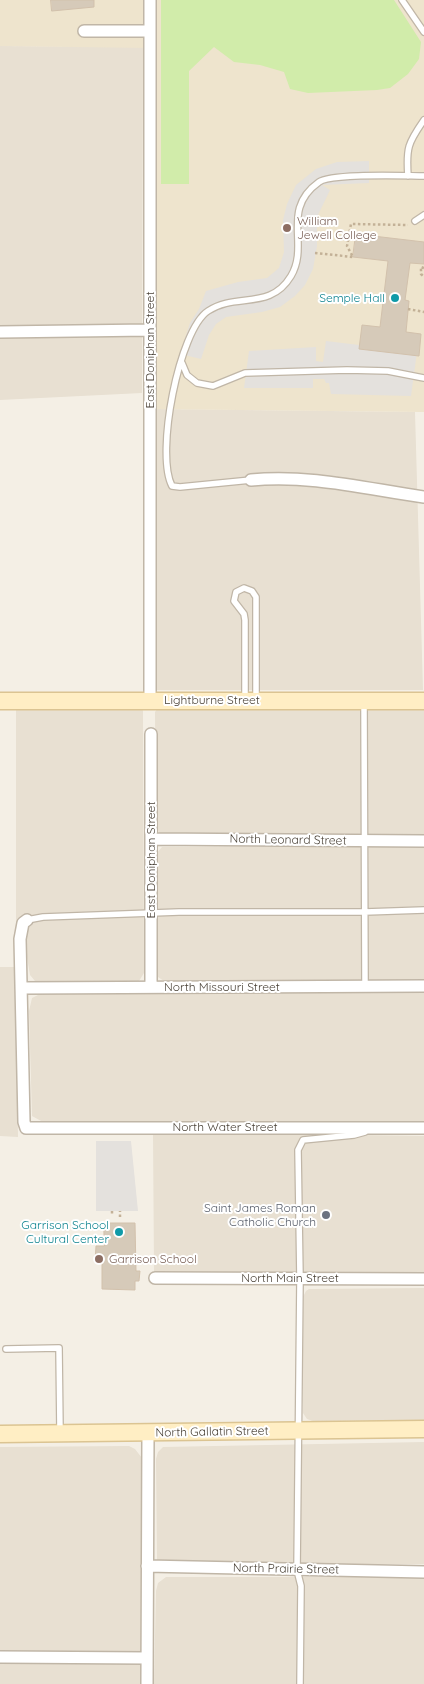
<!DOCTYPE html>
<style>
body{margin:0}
canvas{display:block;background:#f4efe5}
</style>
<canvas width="424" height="1684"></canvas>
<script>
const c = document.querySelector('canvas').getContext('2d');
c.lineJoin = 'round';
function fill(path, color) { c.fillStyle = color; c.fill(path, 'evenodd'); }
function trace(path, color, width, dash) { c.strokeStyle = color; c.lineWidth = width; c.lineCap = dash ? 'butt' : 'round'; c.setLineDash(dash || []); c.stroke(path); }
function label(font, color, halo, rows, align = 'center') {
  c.font = font + ' Quicksand,sans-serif'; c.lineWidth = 4; c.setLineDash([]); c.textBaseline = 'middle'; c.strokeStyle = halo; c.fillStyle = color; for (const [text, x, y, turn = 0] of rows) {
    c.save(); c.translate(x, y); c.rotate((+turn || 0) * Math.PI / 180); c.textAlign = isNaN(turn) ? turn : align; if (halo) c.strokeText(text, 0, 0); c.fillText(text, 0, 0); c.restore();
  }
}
const residential = new Path2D(`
 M 0,46 L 143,47 L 142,393 L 0,400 Z
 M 155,409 L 415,412 L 423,690 L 154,690 Z
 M 16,707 L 142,709 L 143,711 L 144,973 L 139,981 L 35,981 L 30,975 L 26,951 L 26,929 L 16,928 Z
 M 158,708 L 424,709 L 424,834 L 159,833 L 156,827 L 155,712 Z
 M 424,846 L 424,980 L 164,981 L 158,977 L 156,854 L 162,847 Z
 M 0,967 L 15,967 L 18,1137 L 0,1136 Z
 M 424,992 L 424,1125 L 43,1122 L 32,1116 L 29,1011 L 32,998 L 40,994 Z
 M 153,1132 L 424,1136 L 424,1273 L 154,1272 Z
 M 424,1288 L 424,1420 L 313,1421 L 307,1419 L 303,1413 L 302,1299 L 306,1291 L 309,1289 Z
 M 424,1442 L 424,1564 L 163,1564 L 157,1562 L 156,1459 L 158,1452 L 163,1447 Z
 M 129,1446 L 135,1449 L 142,1458 L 142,1684 L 0,1684 L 0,1447 Z
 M 166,1577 L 424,1577 L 424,1684 L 154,1684 L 156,1591 L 158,1583 Z`);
const education = new Path2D(`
 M 0,0 L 424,0 L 424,412 L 149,409 L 150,48 L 0,46 Z`);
const green = new Path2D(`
 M 161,0 L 394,0 L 421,42 L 419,59 L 408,74 L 390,88 L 377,90 L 308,93 L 290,89 L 284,72 L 260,65 L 234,62 L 214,47 L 189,71 L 189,184 L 161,184 Z`);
const parking = new Path2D(`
 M 369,161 L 369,183 L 322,185 L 330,190 L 317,217 L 317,246 L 313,269 L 305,285 L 295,296 L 280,307 L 262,312 L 226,317 L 216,324 L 209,335 L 201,359 L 180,354 L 190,323 L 199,309 L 206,291 L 238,282 L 267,278 L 279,268 L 284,252 L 283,220 L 287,204 L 296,185 L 316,169 L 337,162 Z
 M 326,341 L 417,352 L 411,396 L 331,394 L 329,383 L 326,383 L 324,379 L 313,379 L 313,388 L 244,388 L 249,351 L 316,347 L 316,361 L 323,362 Z
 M 96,1141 L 131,1141 L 138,1211 L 96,1211 Z`);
const building = new Path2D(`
 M 51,0 L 94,0 L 94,7 L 52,11 Z
 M 356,234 L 424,242 L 424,264 L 410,263 L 405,300 L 409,301 L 406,332 L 421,334 L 419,356 L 359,349 L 362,325 L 380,327 L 388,261 L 353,257 Z
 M 104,1223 L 135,1223 L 136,1271 L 140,1271 L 139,1281 L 135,1281 L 135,1290 L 102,1289 L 102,1261 L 95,1261 L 96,1246 L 104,1246 Z`);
const path = new Path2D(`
 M 315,253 L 353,257 L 347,246 L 351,224 L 408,225
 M 424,268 L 421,267 L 421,274 L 424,277
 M 408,309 L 424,312
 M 112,1211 L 112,1216
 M 120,1217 L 120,1211`);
const lane = new Path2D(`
 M 402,0 L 424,32
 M 408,176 C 406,148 408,143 424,120
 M 415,221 L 424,215
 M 182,363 L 187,375 L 197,383 L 213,386 L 245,373 L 347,370 L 388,371 L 424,378
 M 251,480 L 180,487 L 172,486 C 155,454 179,330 208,311 C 236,292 270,311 291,276 C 310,244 280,210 319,182 C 331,173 405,176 424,176
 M 245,700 L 245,620 L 244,614 L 234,601 L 236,592 L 244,588 L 252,591 L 256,597 L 256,700
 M 364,704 L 365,986
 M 27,920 L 43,917 L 179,912 L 365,912 L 424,910
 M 6,1349 L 59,1348 L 60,1432
 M 300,1684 L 301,1586 L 297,1570 L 300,1279 L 298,1150 L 303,1140 L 354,1135 L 365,1132`);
const street = new Path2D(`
 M 150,0 L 150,699
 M 84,31 L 150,31
 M 0,332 L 149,330
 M 251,480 C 309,474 367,489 424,497
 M 151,734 L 151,987
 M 151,839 L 424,841
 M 27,920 L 23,923 L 20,939 L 24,1122 L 26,1128 L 424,1128
 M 21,988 L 424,986
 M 155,1278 L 424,1279
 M 147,1566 L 424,1572
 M 0,1657 L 147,1658
 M 147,1684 L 148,1433`);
const secondary = new Path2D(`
 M 0,701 L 424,701
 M 0,1434 L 424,1429`);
const markers = [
 [287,228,5,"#8d6e63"],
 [395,298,5,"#0f9aa8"],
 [326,1215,5,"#6b7280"],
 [119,1232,5,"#0f9aa8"],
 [99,1259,5,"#8d6e63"]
];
const educationNames = [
 ["William",297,221],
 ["Jewell College",297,235],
 ["Garrison School",109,1259]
];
const cultureNames = [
 ["Semple Hall",385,298],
 ["Garrison School",109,1225],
 ["Cultural Center",109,1239]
];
const streetNames = [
 ["East Doniphan Street",150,350,-90],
 ["Lightburne Street",212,700],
 ["North Leonard Street",288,840,1],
 ["East Doniphan Street",151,860,-90],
 ["North Missouri Street",222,987],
 ["North Water Street",225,1127],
 ["North Main Street",290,1278],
 ["North Gallatin Street",212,1432,-1],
 ["North Prairie Street",286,1569,1]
];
const worshipNames = [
 ["Saint James Roman",316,1208],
 ["Catholic Church",316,1222]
];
fill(residential, '#e8e0d2');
fill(education, '#eee4cd');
fill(green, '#d1ecaa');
fill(parking, '#e4e1dd');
fill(building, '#d6cab9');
trace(building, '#d2c1ac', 1);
trace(lane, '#c0b6a7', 8);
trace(street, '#c0b6a7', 14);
trace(secondary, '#dbc492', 19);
trace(path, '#c3b197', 2.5, [2.5, 2.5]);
trace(lane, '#fff', 5.5);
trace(street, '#fff', 11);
trace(secondary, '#ffeec4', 16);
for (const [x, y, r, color] of markers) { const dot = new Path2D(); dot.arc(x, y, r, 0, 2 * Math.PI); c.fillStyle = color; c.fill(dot); trace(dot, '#fff', 2); }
label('12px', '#785e54', '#fff', educationNames, 'left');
label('12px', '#0d838f', '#fff', cultureNames, 'right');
label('12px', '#473f34', '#fff', streetNames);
label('12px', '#5b616d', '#fff', worshipNames, 'right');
</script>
